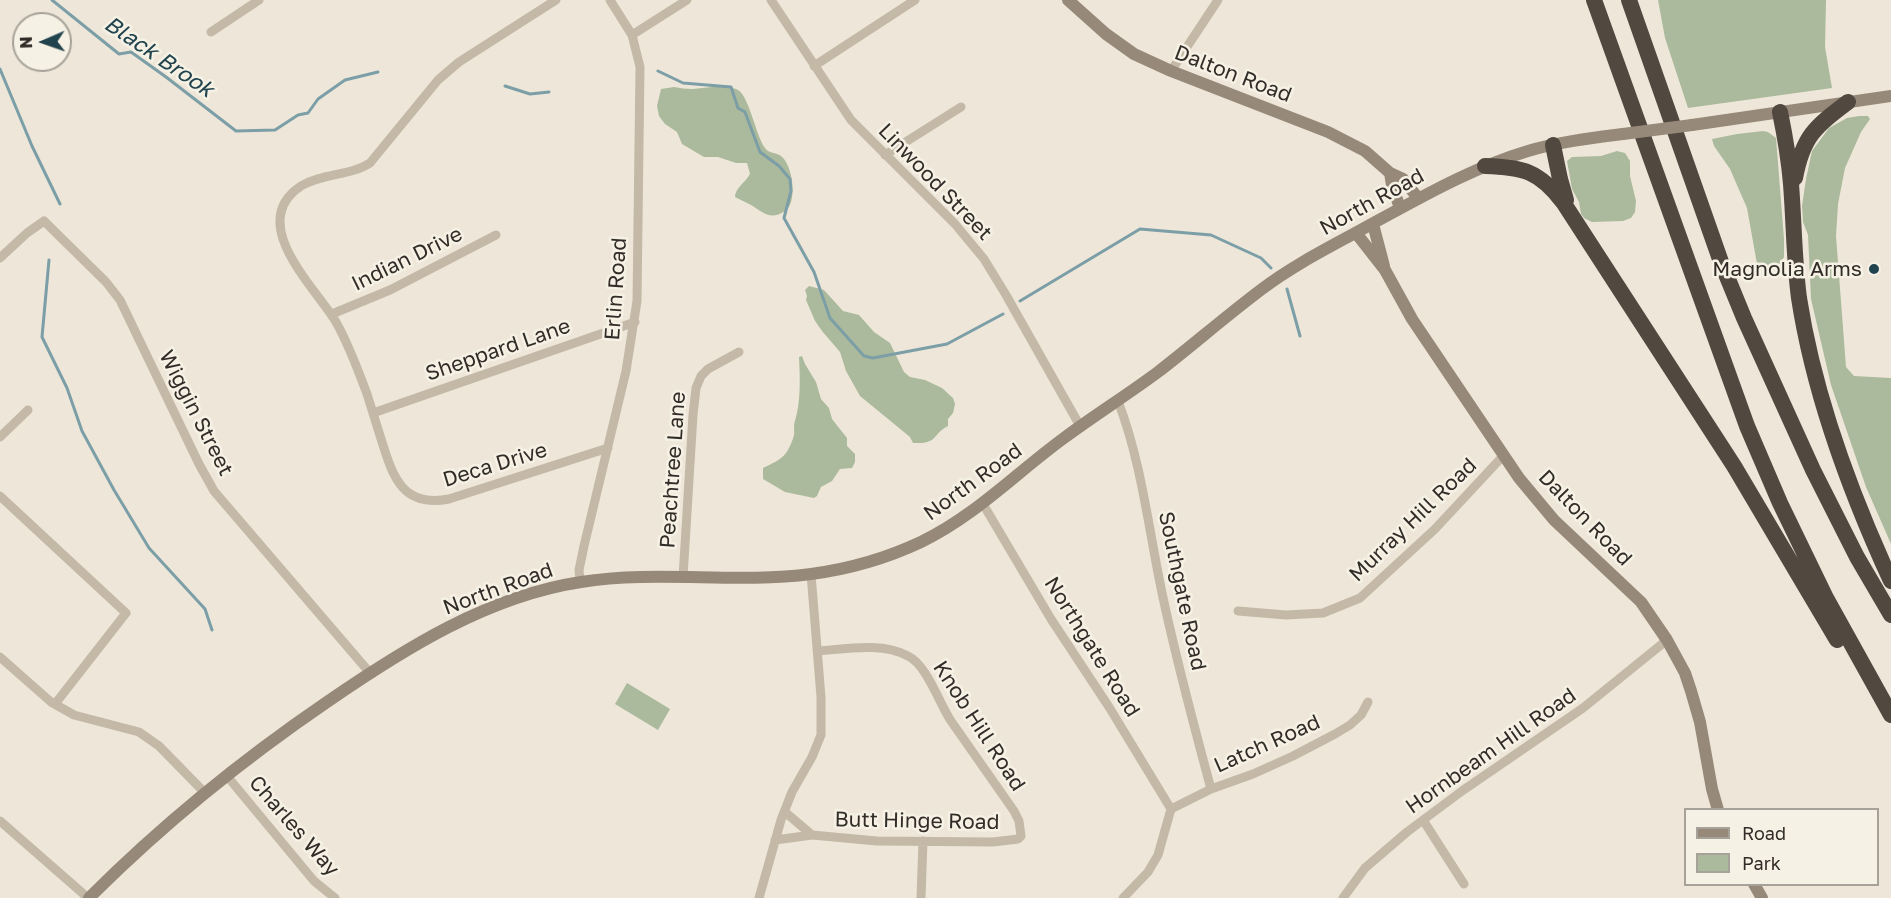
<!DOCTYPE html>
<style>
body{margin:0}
#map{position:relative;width:1891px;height:898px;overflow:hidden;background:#eee7d9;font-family:"Golos Text",sans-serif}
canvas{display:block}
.legend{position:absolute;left:1684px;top:808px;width:195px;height:78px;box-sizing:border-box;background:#f6f1e5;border:2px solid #a7a299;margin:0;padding:8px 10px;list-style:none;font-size:18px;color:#312c27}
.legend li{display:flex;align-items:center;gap:12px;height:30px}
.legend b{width:30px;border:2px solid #a7a299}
.north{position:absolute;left:12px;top:12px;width:60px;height:60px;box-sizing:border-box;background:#f6f1e5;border:2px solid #a7a299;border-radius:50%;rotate:268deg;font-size:16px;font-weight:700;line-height:24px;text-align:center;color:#312c27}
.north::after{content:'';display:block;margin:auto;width:21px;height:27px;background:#21434e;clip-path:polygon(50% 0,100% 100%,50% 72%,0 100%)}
</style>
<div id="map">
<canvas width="1891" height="898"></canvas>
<ul class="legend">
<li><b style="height:8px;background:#978979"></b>Road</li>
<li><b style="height:16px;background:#abba9c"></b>Park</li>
</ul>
<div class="north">N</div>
</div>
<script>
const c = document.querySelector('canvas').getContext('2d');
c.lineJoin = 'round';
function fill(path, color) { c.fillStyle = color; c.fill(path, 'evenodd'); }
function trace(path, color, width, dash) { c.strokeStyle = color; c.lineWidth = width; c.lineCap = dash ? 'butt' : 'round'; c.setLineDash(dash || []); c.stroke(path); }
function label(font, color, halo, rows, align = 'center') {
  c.font = font + ' "Golos Text",sans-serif'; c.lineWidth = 5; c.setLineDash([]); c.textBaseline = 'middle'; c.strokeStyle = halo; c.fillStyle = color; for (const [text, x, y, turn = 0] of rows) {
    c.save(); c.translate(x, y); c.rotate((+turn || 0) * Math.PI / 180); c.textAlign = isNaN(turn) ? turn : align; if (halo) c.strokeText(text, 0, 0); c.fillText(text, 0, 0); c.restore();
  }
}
const green = new Path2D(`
 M 1658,0 L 1826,0 L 1825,47 L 1832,88 L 1688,108 L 1665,38 Z
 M 674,87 C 680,88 686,89 692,89 C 704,88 728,84 738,90 C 749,96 756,136 765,148 C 769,154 776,152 781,156 C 793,165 798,203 785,211 C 770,221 763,212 751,205 C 746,202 740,200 735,197 C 735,188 745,183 750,174 L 747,163 L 736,163 L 718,157 L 704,157 L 682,144 L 677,132 L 665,124 L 659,116 L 657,106 L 661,89 Z
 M 1859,116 L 1868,116 L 1870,119 L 1861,132 L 1845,168 L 1838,204 L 1836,236 L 1846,367 L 1854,376 L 1891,378 L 1891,544 L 1866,487 L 1831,385 L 1811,299 L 1808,235 L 1803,222 L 1802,206 L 1806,179 L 1812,151 L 1829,128 L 1847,118 Z
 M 1763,131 L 1768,132 L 1776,138 L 1784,239 L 1784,257 L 1778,267 L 1763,267 L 1757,264 L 1747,208 L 1730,169 L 1714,146 L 1712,139 L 1737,134 Z
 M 1617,151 L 1625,153 L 1630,161 L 1630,176 L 1636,201 L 1635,212 L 1631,218 L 1623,221 L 1592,222 L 1584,218 L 1581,214 L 1579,202 L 1572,189 L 1567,161 L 1572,157 L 1601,156 Z
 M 809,286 L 824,290 L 843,311 L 859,315 L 874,332 L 890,343 L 904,372 L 910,377 L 925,380 L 942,388 L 953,398 L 955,404 L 953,413 L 948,419 L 948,426 C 931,435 939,444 913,443 L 910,437 L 860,396 L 846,371 L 840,352 L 822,331 L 815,321 L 806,300 L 807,296 L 805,290 Z
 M 802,356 L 805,364 L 816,382 L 821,399 L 829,408 L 832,419 L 847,438 L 847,446 L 855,454 L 855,462 L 852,468 L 840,469 L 832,481 L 821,487 L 817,496 L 814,498 L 785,492 L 763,479 L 763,468 C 771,464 781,460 786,453 C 789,449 793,440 794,435 C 795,431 793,426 795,421 C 801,401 800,378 799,357 Z
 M 627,683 L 670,709 L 658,730 L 615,704 Z`);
const stream = new Path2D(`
 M 52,0 L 119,54 L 131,52 L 166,77 L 236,131 L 275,130 L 298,115 L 308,113 L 318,99 L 345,80 L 378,72
 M 0,69 L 32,146 L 60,204
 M 658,71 L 683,83 L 731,87 L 738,108 L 745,112 L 760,152 L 779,166 L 790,179 L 791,191 L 784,218 L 814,272 L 830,318 L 864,356 L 873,358 L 947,344 L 1003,314
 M 505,86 L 530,94 L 549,92
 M 49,260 L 42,337 L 67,388 L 82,431 L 114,490 L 149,548 L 205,609 L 212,630
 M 1287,289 L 1300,336
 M 1020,301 L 1140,229 L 1211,235 L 1261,258 L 1271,268`);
const street = new Path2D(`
 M 556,0 L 459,62 L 438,80 L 370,163 C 350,176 322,173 301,186 C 245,223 316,288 336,322 C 349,345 358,370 367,394 C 372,410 377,426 382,442 C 393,477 403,508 449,499 L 608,448
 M 771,0 L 851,120 L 955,224 L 984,259 L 1006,295 L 1080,426
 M 211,32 L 259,0
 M 632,35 L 687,0
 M 814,66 L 915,0
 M 1171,71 L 1218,0
 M 885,155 L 961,107
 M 0,258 L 27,233 L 44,221 L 106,282 L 120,300 L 199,464 L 214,491 L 370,673
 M 332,314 L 390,290 L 496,235
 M 1118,401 C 1141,461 1148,525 1161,588 C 1175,656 1193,722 1211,789
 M 373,413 L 635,322
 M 0,437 L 28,410
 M 0,496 L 126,613 L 55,704
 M 983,504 L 1051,619 L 1109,707 L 1171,809
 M 683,577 L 693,415 L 696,388 L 701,376 L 708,369 L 739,352
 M 580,582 L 579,570 L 584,546 L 626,371 L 637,301 L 640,67 L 632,35 L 610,0
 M 1238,611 L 1286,615 L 1323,613 L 1360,598 L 1435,529 L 1503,456
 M 0,657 L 51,702 L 74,715 L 139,732 L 159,746 L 205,793
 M 227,776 L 314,881 L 335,898
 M 1171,809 L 1211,789 L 1253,774 L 1293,756 L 1335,734 L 1350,725 L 1361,715 L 1368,702
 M 785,812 L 812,835
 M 1423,820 L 1464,884
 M 0,821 L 88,898
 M 775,840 L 812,835 L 877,841 L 993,842 L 1018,839 L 1021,836 L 1019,821 L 1014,811 C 993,781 972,751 951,721 C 939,703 927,665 908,656 C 882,642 846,649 818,651
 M 759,898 L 781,820 L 792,792 L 812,757 L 821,735 L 821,697 L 811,574
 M 921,898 L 923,841
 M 1123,898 L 1148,872 L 1158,855 L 1171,809
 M 1343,898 L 1365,868 L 1407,832 L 1462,791 L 1583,708 L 1667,640`);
const secondary = new Path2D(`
 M 1068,0 L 1106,34 L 1134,54 L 1171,71 L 1328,132 L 1365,151 L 1390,173 L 1403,179 L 1418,198
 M 1692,125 L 1891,96
 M 1390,173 L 1392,185 L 1400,208
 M 1373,224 L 1384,266
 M 1356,233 L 1385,270 L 1412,319 L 1519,478 L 1554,520 L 1641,602 L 1667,640 L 1685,673 L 1691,691 L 1700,722 L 1712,789 L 1718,810
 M 1754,884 L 1762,898
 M 89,898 C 162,825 242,760 327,702 C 404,649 488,596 581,582 C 657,570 735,584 811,574 C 849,569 887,558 921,542 C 975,516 1016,473 1064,438 C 1095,415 1127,395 1158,372 C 1193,345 1226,316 1262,289 C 1295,264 1332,246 1368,226 C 1420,198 1471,168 1528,151 C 1558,142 1592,138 1623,134`);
const highway = new Path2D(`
 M 1594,0 L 1747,426 L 1780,503 L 1826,598 L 1891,715
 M 1629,0 L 1721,262 L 1744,318 L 1813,470 L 1857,557 L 1891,615
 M 1780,112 C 1785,136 1789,160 1791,184 C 1794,222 1794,260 1799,298 C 1814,395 1850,492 1891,581
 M 1553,145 L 1560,179 L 1566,200
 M 1485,166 C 1523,167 1539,171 1563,202 L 1734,466 L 1837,640
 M 1795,178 C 1803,136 1815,127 1848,102`);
const secondaryBridge = new Path2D(`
 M 1623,134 L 1692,125`);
const markers = [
 [1874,269,6,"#21434e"]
];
const streetNames = [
 ["Dalton Road",1233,74,21],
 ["Linwood Street",935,182,46],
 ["North Road",1372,202,-29],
 ["Indian Drive",407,259,-26],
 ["Erlin Road",616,289,-86],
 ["Sheppard Lane",498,350,-19],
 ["Wiggin Street",196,413,63],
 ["Deca Drive",495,465,-17],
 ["Peachtree Lane",673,470,-86],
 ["North Road",973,482,-36],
 ["Dalton Road",1585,518,46],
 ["Murray Hill Road",1413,520,-44],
 ["North Road",498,589,-20],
 ["Southgate Road",1182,591,78],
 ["Northgate Road",1092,647,58],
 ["Knob Hill Road",979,726,57],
 ["Latch Road",1267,744,-24],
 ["Hornbeam Hill Road",1491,751,-35],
 ["Butt Hinge Road",917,821,1],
 ["Charles Way",294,826,49]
];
const poiNames = [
 ["Magnolia Arms",1862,269]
];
const waterNames = [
 ["Black Brook",159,57,34]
];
fill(green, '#abba9c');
trace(stream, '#7c9ea7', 3);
trace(street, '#c4b9a7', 9);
trace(secondary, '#978979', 12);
trace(highway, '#51483f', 16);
trace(secondaryBridge, '#978979', 12);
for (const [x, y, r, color] of markers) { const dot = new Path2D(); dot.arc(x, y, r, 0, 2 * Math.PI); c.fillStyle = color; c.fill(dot); trace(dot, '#f6f1e5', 2); }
label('21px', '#312c27', '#f6f1e5', streetNames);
label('21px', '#312c27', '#f6f1e5', poiNames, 'right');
label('italic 22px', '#21434e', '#f6f1e5', waterNames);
</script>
